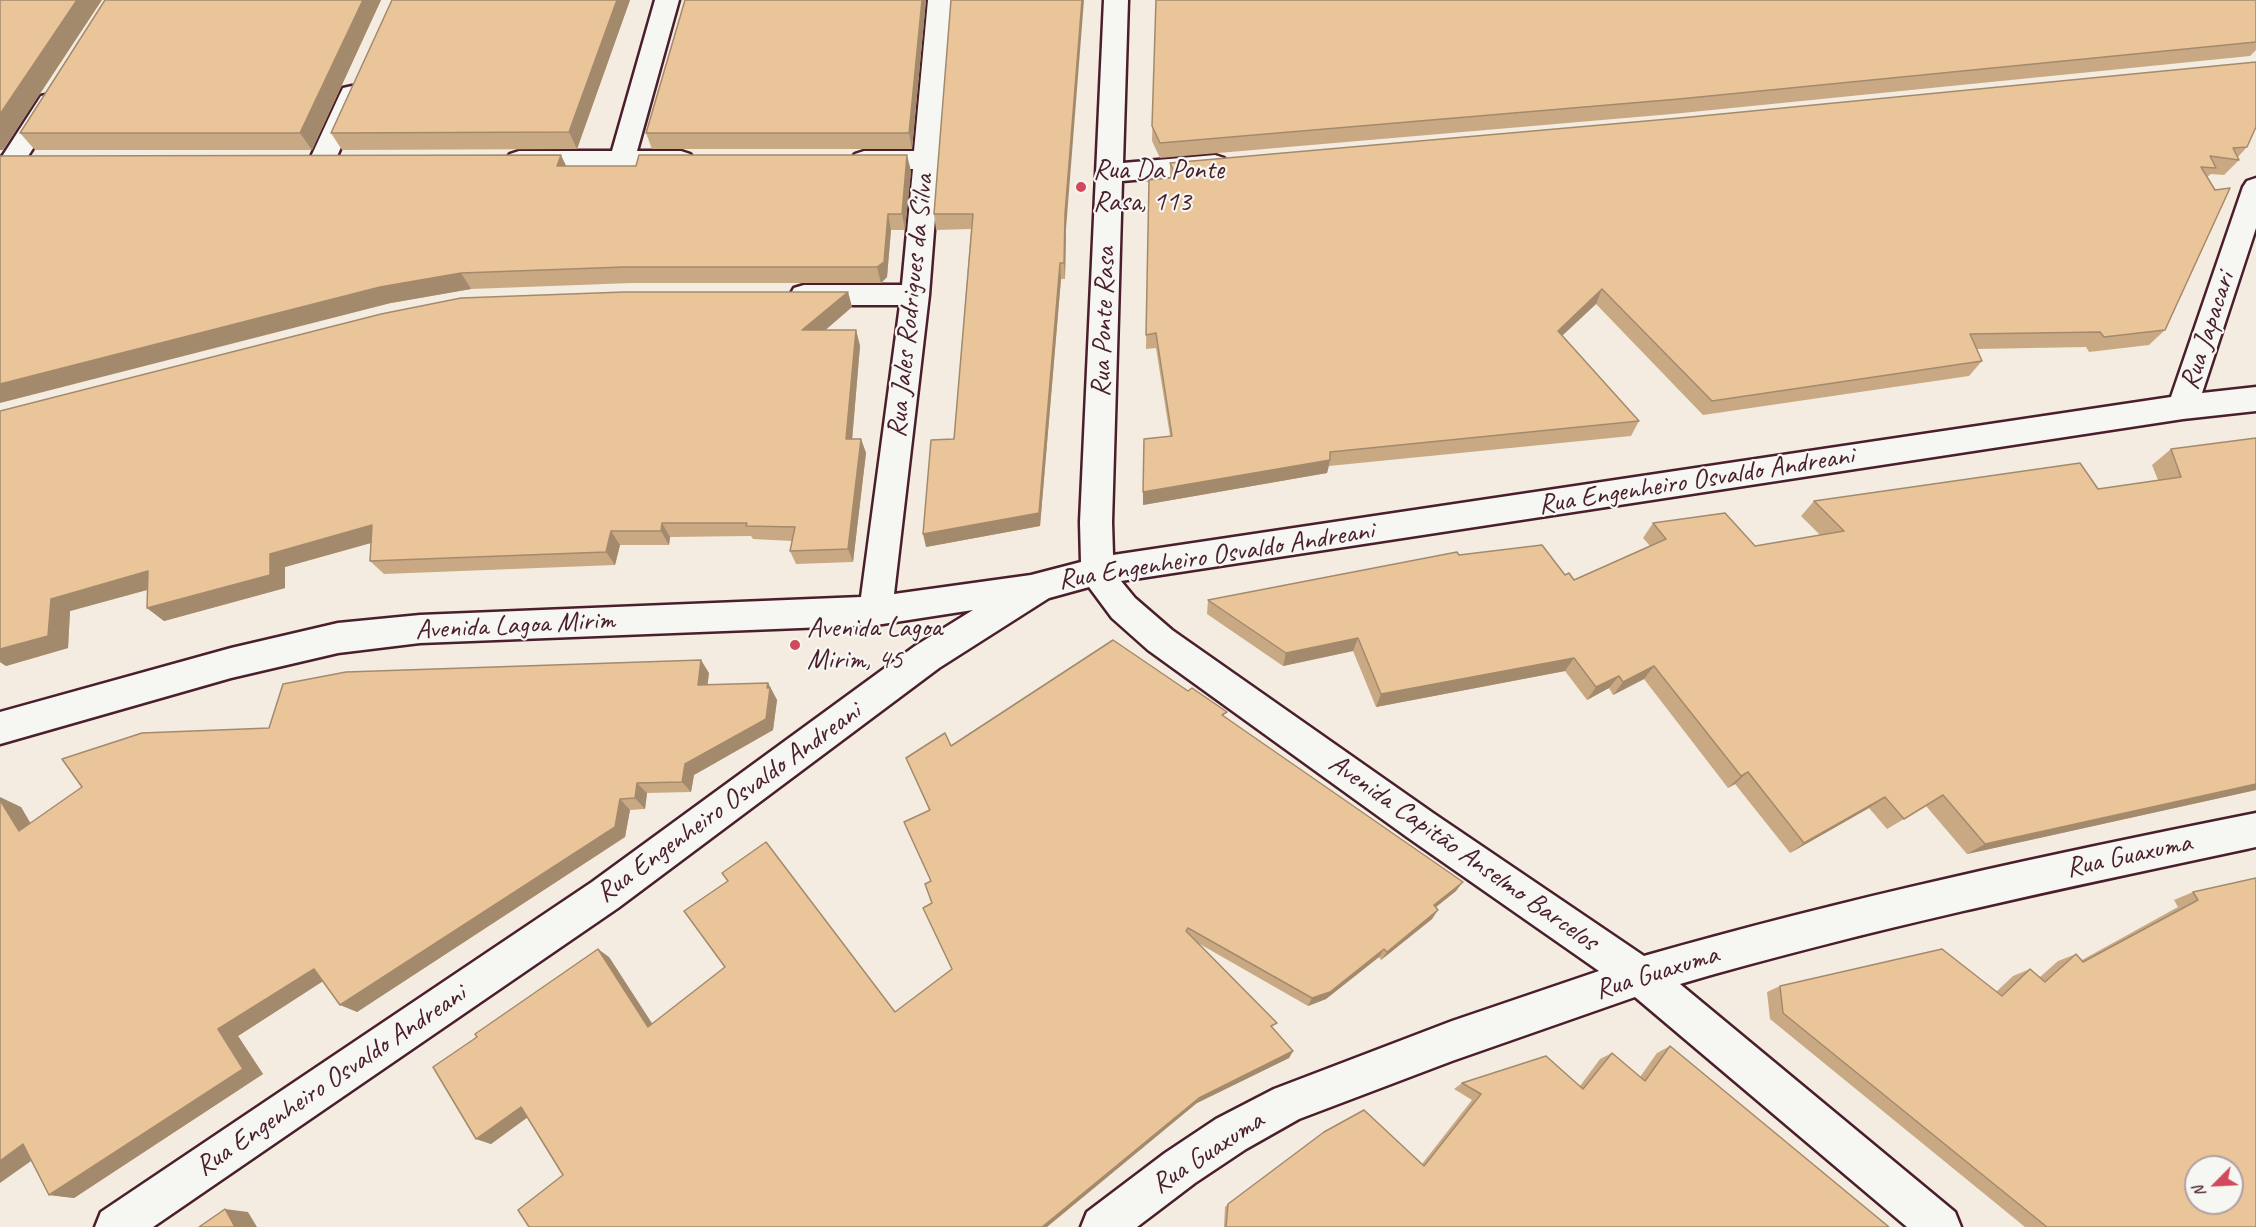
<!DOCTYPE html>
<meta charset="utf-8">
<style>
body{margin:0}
#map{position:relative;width:2256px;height:1227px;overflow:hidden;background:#f4ece0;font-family:Caveat,sans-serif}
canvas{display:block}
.north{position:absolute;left:2184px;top:1155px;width:60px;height:60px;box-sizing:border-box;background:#f6f6f2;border:2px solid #b1a0a2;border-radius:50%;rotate:246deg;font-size:16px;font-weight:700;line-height:24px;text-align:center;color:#4a1f2b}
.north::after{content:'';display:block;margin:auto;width:21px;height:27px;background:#d1495b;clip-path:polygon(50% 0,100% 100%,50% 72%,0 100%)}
</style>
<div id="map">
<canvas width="2256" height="1227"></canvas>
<div class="north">N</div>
</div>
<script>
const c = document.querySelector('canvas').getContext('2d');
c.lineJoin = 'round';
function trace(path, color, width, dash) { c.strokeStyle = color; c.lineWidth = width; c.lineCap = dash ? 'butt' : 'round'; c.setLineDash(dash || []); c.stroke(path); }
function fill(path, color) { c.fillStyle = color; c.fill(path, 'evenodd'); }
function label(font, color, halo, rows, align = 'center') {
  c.font = font + ' Caveat,sans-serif'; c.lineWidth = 4.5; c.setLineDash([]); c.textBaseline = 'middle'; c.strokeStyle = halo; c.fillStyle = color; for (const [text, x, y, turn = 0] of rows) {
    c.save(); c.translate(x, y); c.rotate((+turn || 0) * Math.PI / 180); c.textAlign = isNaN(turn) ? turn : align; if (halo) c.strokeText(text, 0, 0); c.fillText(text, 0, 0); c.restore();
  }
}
const street = new Path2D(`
 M 655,0 L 679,0 L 637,151 L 681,151 L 690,154 L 694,160 L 690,166 L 681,169 L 519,169 L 510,166 L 506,160 L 510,154 L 519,151 L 612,151 Z
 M 928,0 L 952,0 L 929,295 L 894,594 L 1031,575 L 1081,562 L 1080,522 L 1104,0 L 1128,0 L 1123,163 L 1215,155 L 1224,158 L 1228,164 L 1224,170 L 1215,173 L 1122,181 L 1112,522 L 1113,555 L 2171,397 L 2243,187 L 2247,181 L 2256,178 L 2256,228 L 2202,393 L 2256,387 L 2256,411 L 2183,419 L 1121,581 L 1135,598 L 1172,630 L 1433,813 L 1644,956 C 1846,898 2050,854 2256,813 L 2256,847 C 2063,888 1869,929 1680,984 L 1955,1212 L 1961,1227 L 1907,1227 L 1635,997 L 1452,1061 L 1299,1119 L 1246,1149 L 1195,1183 L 1137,1227 L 1081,1227 L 1087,1212 L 1165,1153 L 1216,1119 L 1274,1089 L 1452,1021 L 1599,971 L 1407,837 L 1148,650 L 1112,618 L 1089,587 L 1049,598 L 939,668 L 618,908 L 153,1227 L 95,1227 L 101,1212 L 592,882 L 915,646 L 973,610 L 876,625 L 420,643 L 338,653 L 231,678 L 0,744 L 0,712 L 231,648 L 338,623 L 420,615 L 861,597 L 900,305 L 804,305 L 794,302 L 790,295 L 794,288 L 804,285 L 902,285 L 913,169 L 864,169 L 855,166 L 851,160 L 855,154 L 864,151 L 914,151 Z
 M 352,86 L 361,88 L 364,94 L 335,161 L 331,167 L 322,170 L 313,167 L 309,161 L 340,94 L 343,88 Z
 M 50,94 L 59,96 L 63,102 L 21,167 L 12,170 L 3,167 L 0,159 L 3,155 L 41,96 Z`);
const wall = new Path2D(`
 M 381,0 L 312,150 L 35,150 L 20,133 Z
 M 392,0 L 630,0 L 577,149 L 342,150 L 331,133 Z
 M 685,0 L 926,0 L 912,149 L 652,149 L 646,133 Z
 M 951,0 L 1066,229 L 1065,279 L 1061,279 L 1040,526 L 926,547 L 954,439 L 971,229 L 936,230 L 934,214 Z
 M 1156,0 L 2256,0 L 2256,50 L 2250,56 L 1672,114 L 1160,158 L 1152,141 Z
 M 2247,147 L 2238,157 L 2239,160 L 2224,175 L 2211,174 L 2207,177 L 2165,330 L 2149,345 L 2089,352 L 2086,347 L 1976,349 L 1982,361 L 1969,376 L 1703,415 L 1596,304 L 1562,336 L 1639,421 L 1631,436 L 1329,466 L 1327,473 L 1143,505 L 1170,436 L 1156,348 L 1146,349 L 1149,180 L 1170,178 L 1170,163 Z
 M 566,166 L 911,171 L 905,230 L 891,230 L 887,277 L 881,283 L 632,283 L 471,289 L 391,303 Z
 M 848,292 L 852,307 L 825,330 L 856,330 L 860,346 L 852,439 L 861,439 L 866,453 L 853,562 L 796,564 L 790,551 L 792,541 L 753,539 L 751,536 L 670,537 L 669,545 L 620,545 L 615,565 L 384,574 L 370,561 L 371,543 L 285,567 L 285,588 L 164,621 L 147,608 L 147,590 L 70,611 L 68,648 L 6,666 L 0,662 L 0,411 Z
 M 2256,438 L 2256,790 L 1967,854 L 1926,806 L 1887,829 L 1869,808 L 1790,853 L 1735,784 L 1728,788 L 1644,679 L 1613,695 L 1609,688 L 1587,700 L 1565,671 L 1376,707 L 1353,651 L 1283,666 L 1207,614 L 1208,600 L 1459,555 L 1565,575 L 1574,580 L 1650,546 L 1643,538 L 1653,523 L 1755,546 L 1820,535 L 1801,516 L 1814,501 L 2098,489 L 2158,480 L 2152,465 L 2171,449 Z
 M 709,673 L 707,685 L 768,683 L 777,700 L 773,730 L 694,775 L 691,792 L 647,793 L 645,809 L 630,810 L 625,837 L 357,1012 L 323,981 L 238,1036 L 263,1074 L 74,1198 L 49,1195 L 31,1161 L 21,807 L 30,823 L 269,728 Z
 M 1226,717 L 1456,891 L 1436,907 L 1432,919 L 1381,960 L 1379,957 L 1326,999 L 1308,1006 L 1198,943 L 1293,1051 L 1289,1058 L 1197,1103 L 563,1175 L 527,1117 L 491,1144 L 476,1139 L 609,957 L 652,1024 L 895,1012 L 952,969 L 932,903 L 929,810 L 906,758 L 951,746 Z
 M 2256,878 L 2256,1227 L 2025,1227 L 1770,1019 L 1767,992 L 1780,986 L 1996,992 L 2013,976 L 2030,969 L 2040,977 L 2058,961 L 2076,954 L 2082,960 L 2178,907 L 2174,900 L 2193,892 Z
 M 1670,1046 L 1889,1227 L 1224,1227 L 1225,1207 L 1228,1204 L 1422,1164 L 1472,1100 L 1454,1089 L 1462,1083 L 1580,1086 L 1600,1059 L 1612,1053 L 1640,1077 L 1657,1053 Z`);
const shadedWall = new Path2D(`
 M 77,0 L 102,0 L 3,150 L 0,150 L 0,114 Z
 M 363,0 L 381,0 L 312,150 L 300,133 Z
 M 617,0 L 630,0 L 577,149 L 569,132 Z
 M 922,0 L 926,0 L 912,149 L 909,133 Z
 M 1082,0 L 1084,0 L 1066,229 L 1065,279 L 1064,263 L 1065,214 Z
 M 561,155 L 569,172 L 557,166 Z
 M 907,155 L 911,171 L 905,230 L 902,214 Z
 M 888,214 L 891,230 L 887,277 L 881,283 L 877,267 Z
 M 1060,263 L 1061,279 L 1040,526 L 926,547 L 923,534 Z
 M 461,273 L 471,289 L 391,303 L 0,403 L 0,384 L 380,287 Z
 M 1602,289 L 1596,304 L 1551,346 L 1558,331 Z
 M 848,292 L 852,307 L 807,346 L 802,330 Z
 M 856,330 L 860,346 L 851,453 L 846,439 Z
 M 861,439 L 866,453 L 853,562 L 848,549 Z
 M 1330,460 L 1327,473 L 1143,505 L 1143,492 Z
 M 662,523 L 670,537 L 669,545 L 661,531 Z
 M 372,525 L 385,539 L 285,567 L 285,588 L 164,621 L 147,608 L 270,554 Z
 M 611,531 L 620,545 L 615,565 L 606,552 Z
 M 148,571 L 165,585 L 70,611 L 68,648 L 6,666 L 0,662 L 0,649 L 51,599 Z
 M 1358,638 L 1353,651 L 1283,666 L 1286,653 Z
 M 1574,658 L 1565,671 L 1376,707 L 1381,694 Z
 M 701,660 L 709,673 L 706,697 L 698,685 Z
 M 1654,666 L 1644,679 L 1613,695 L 1623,682 Z
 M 1619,676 L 1609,688 L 1587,700 L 1596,687 Z
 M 768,683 L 777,700 L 773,730 L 694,775 L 691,792 L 682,782 L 685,764 L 767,688 Z
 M 1748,772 L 1735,784 L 1728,788 L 1741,776 Z
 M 637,783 L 647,793 L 645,809 L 635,798 Z
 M 2256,784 L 2256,790 L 1967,854 L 1985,844 Z
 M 0,797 L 21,807 L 41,841 L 19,831 L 0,800 Z
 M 1885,797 L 1869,808 L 1790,853 L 1804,843 Z
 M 620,799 L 630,810 L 625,837 L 357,1012 L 340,1005 Z
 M 1463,882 L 1456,891 L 1427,914 L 1434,905 Z
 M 1438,910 L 1432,919 L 1381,960 L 1387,952 Z
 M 598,949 L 609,957 L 659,1034 L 648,1027 Z
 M 1384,949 L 1379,957 L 1326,999 L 1308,1006 L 1312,998 Z
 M 314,969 L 331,976 L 238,1036 L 263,1074 L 74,1198 L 49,1195 L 218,1029 Z
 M 1293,1051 L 1289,1058 L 1197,1103 L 1047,1227 L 1042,1227 L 1199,1098 Z
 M 521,1107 L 535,1112 L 491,1144 L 476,1139 Z
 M 23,1144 L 48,1149 L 0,1183 L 0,1161 Z
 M 225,1209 L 248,1212 L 257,1227 L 235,1227 Z`);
const building = new Path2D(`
 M 0,0 L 77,0 L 0,114 Z
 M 105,0 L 363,0 L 300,133 L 20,133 Z
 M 392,0 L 617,0 L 569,132 L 331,133 Z
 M 685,0 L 922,0 L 909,133 L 646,133 Z
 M 951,0 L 1082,0 L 1065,214 L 1064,263 L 1060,263 L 1039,513 L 923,534 L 931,440 L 954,439 L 973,214 L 934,214 Z
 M 1156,0 L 2256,0 L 2256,42 L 1679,99 L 1160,143 L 1152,126 Z
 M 2256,62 L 2256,127 L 2247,147 L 2233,148 L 2239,160 L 2210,156 L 2216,168 L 2201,167 L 2215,190 L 2230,188 L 2165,330 L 2104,337 L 2100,332 L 1970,334 L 1982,361 L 1712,401 L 1602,289 L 1558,331 L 1639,421 L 1330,452 L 1330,460 L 1143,492 L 1144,439 L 1172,436 L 1156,333 L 1146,335 L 1149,180 L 1177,177 L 1170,163 L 1680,118 Z
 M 561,155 L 557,166 L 636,166 L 639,155 L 907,155 L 902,214 L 888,214 L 884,262 L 877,267 L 624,267 L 461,273 L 380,287 L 0,384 L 0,156 Z
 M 624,292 L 848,292 L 802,330 L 856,330 L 846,439 L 861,439 L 848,549 L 790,551 L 795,527 L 746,526 L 747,523 L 662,523 L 661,531 L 611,531 L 606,552 L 370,561 L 372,525 L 270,554 L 270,575 L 147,608 L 148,571 L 51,599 L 48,636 L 0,649 L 0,411 L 381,314 L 461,298 Z
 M 2256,438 L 2256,784 L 1985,844 L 1943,795 L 1904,819 L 1885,797 L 1804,843 L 1748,772 L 1741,776 L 1654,666 L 1623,682 L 1619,676 L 1596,687 L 1574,658 L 1381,694 L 1358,638 L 1286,653 L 1208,600 L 1457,552 L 1459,555 L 1542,545 L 1565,575 L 1569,573 L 1574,580 L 1666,539 L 1653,523 L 1725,513 L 1755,546 L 1844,531 L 1814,501 L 2080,463 L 2098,489 L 2181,477 L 2171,449 Z
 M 1113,640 L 1188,691 L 1192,688 L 1227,712 L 1222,715 L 1463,882 L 1434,905 L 1438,910 L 1387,952 L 1384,949 L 1330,992 L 1312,998 L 1188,928 L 1186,931 L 1277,1023 L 1271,1026 L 1293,1051 L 1199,1098 L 1042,1227 L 529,1227 L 518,1210 L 563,1175 L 521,1107 L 476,1139 L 433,1067 L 477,1037 L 475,1034 L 598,949 L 648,1027 L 725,967 L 684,911 L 728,881 L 722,873 L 766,842 L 895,1012 L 952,969 L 923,908 L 932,903 L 925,884 L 931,881 L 904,822 L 930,810 L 906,758 L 945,733 L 951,746 Z
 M 701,660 L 698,685 L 768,683 L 767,688 L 770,688 L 766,719 L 685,764 L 682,782 L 637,783 L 635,798 L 620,799 L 615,827 L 340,1005 L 314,969 L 218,1029 L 243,1069 L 49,1195 L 23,1144 L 0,1161 L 0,800 L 19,831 L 82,787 L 62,759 L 142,733 L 269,728 L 283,684 L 346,672 Z
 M 2256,878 L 2256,1227 L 2047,1227 L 1783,1013 L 1780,986 L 1942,949 L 2002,996 L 2030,969 L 2045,982 L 2076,954 L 2083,962 L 2198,900 L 2193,892 ZM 2196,1167 L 2232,1167 L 2232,1203 L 2196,1203 Z
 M 1670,1046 L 1889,1227 L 1226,1227 L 1228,1204 L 1324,1132 L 1364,1110 L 1424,1166 L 1481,1094 L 1462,1083 L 1546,1056 L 1583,1089 L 1612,1053 L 1645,1081 Z
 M 225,1209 L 235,1227 L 199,1227 Z`);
const markers = [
 [1081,187,6,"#d1495b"],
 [795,645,6,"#d1495b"]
];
const poiNames = [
 ["Rua Da Ponte",1093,171],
 ["Rasa, 113",1093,203],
 ["Avenida Lagoa",807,629],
 ["Mirim, 45",807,661]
];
const streetNames = [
 ["Rua Jales Rodrigues da Silva",911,306,-84],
 ["Rua Ponte Rasa",1104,322,-88],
 ["Rua Japacari",2208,331,-72],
 ["Rua Engenheiro Osvaldo Andreani",1696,481,-9],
 ["Rua Engenheiro Osvaldo Andreani",1216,556,-9],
 ["Avenida Lagoa Mirim",515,626,-3],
 ["Rua Engenheiro Osvaldo Andreani",729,803,-36],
 ["Avenida Capitão Anselmo Barcelos",1463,853,35],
 ["Rua Guaxuma",2129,856,-12],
 ["Rua Guaxuma",1657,973,-17],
 ["Rua Engenheiro Osvaldo Andreani",331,1081,-34],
 ["Rua Guaxuma",1208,1153,-33]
];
trace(street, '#4a1f2b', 5);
fill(street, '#f6f6f2');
fill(wall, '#c9a984');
fill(shadedWall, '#a48a6c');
fill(building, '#eac59a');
trace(building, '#a48a6c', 1.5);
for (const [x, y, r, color] of markers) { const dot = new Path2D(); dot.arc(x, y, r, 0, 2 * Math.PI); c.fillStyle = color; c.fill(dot); trace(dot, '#f6f6f2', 2); }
label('28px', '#4a1f2b', '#f6f6f2', poiNames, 'left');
label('28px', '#4a1f2b', '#f6f6f2', streetNames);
</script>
